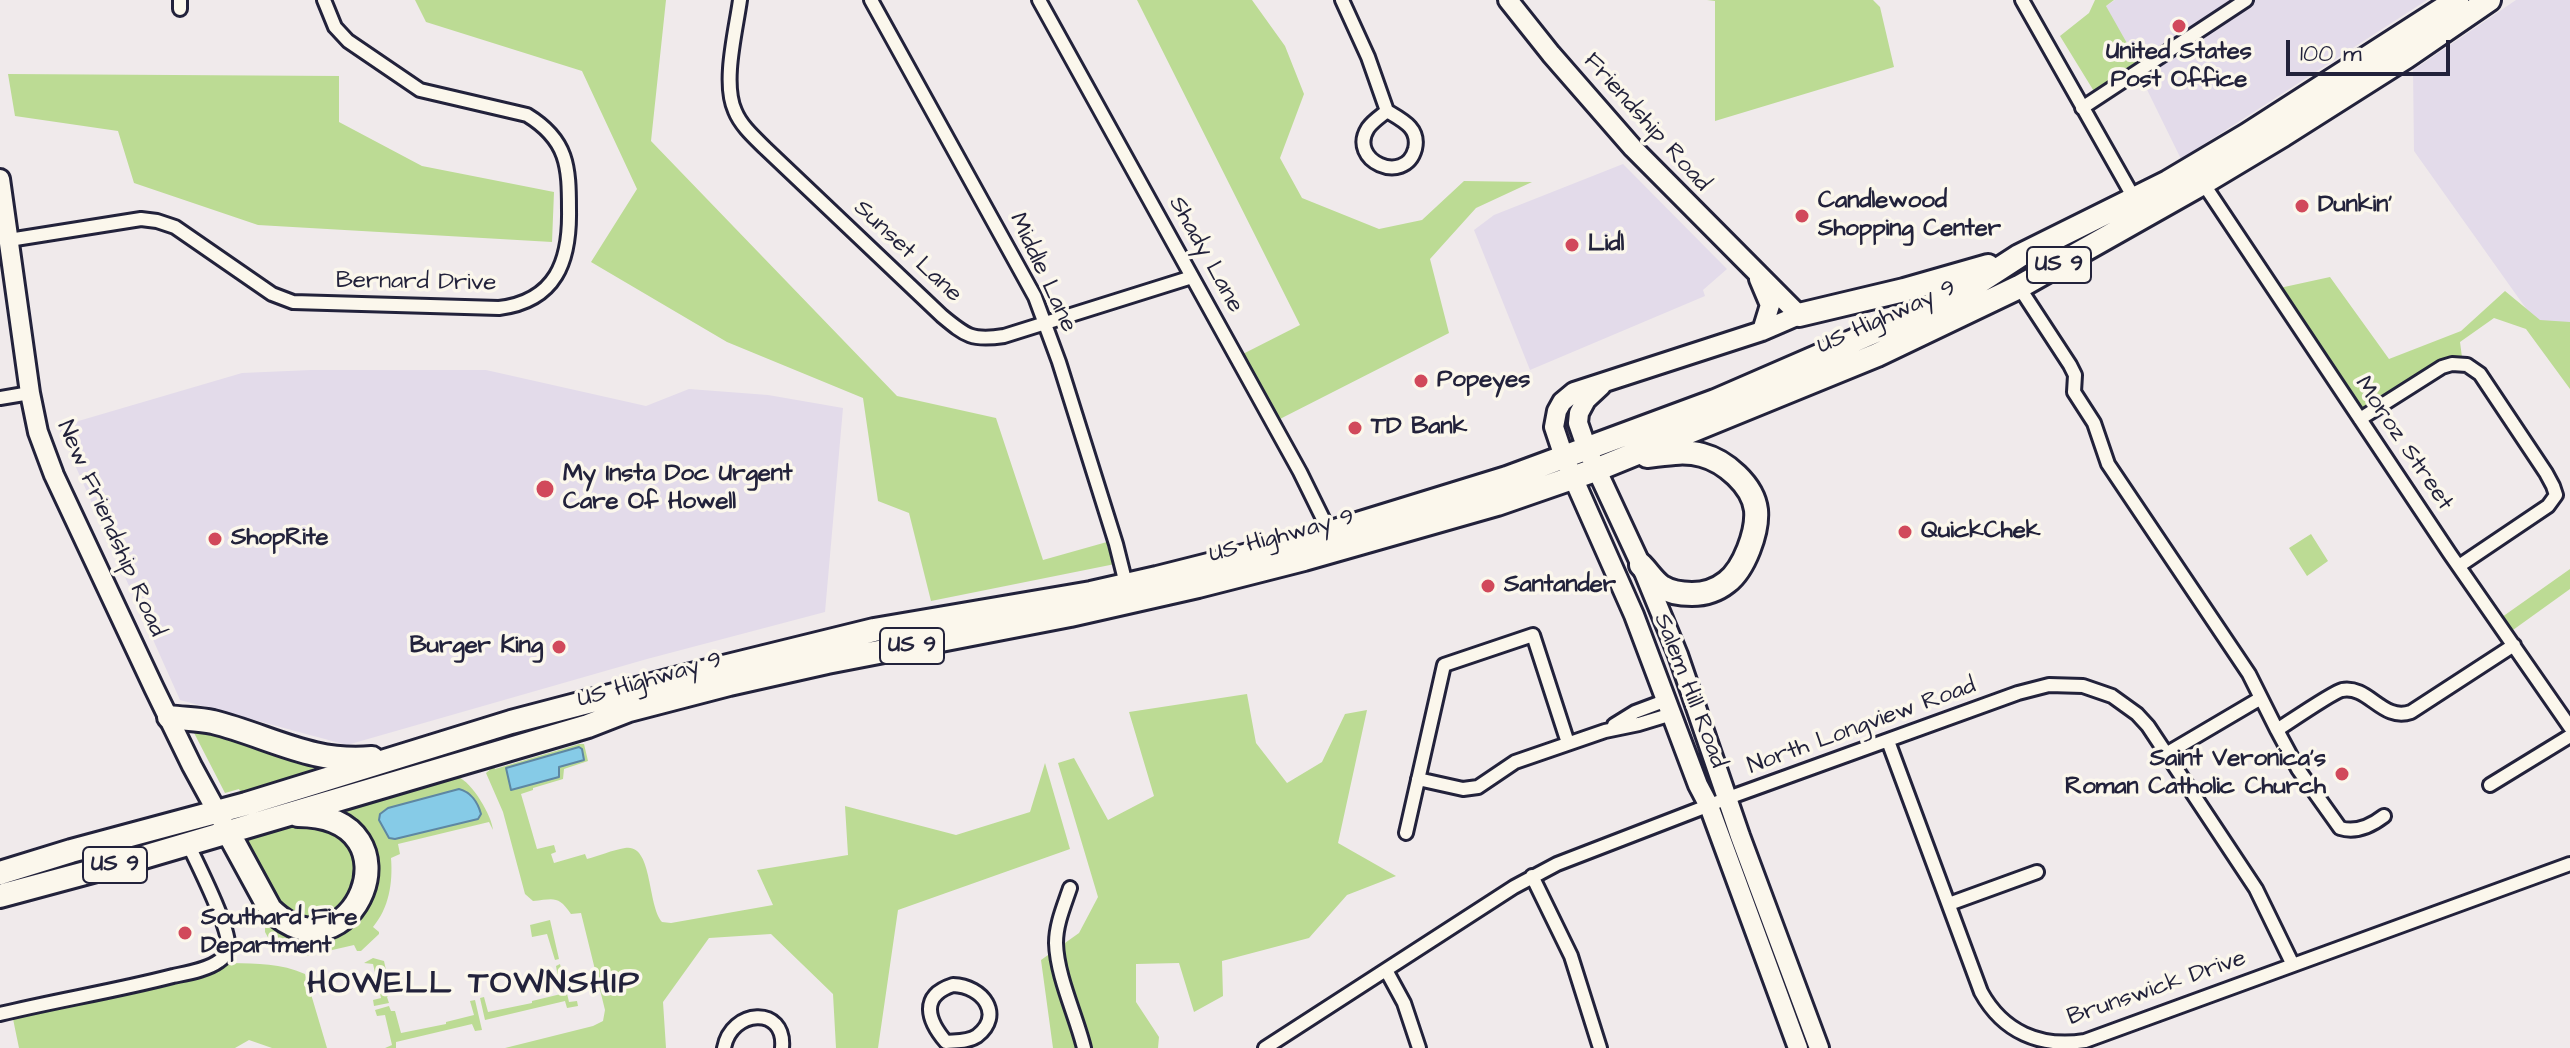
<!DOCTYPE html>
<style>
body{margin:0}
#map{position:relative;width:2570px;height:1048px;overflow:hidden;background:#f0eaeb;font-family:"Architects Daughter",sans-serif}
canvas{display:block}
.scale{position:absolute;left:2286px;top:40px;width:164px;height:36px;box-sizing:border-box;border:4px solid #22223b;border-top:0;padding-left:10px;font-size:24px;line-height:28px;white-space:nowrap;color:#22223b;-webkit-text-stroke:6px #fbf7ec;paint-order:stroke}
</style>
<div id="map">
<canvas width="2570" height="1048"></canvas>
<div class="scale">100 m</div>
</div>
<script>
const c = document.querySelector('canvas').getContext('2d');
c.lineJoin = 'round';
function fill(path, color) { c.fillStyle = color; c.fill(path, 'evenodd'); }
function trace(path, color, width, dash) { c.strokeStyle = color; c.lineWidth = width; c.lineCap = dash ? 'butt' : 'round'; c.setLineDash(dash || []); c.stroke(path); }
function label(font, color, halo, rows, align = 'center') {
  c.font = font + ' "Architects Daughter",sans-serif'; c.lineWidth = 7; c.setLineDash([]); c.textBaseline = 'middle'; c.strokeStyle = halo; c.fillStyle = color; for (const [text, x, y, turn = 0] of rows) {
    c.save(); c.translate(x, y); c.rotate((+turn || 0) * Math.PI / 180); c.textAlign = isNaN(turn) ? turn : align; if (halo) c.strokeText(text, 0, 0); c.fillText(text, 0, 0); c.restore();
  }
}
const built = new Path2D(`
 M 2115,0 L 2427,0 L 2181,159 L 2106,6 Z
 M 2516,0 L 2570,0 L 2570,323 L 2547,338 L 2414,151 L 2413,70 Z
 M 1623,164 L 1727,269 L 1703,290 L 1705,296 L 1530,370 L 1474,230 L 1494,215 Z
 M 311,370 L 486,370 L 646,406 L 689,389 L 768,395 L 843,408 L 825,612 L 647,659 L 347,745 L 180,700 L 58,427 L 242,373 Z`);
const green = new Path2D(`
 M 415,0 L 666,0 L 651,141 L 897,396 L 996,418 L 1043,560 L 1114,540 L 1120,563 L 931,601 L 909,513 L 878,501 L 863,398 L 727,342 L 591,262 L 637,189 L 582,71 L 426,22 Z
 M 1137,0 L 1252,0 L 1285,46 L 1304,94 L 1280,158 L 1302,198 L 1379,229 L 1422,220 L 1464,181 L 1532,182 L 1476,208 L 1430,259 L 1449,333 L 1274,422 L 1235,358 L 1300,325 Z
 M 1707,0 L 1873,0 L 1880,7 L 1894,67 L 1715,121 L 1715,1 Z
 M 2095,0 L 2114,0 L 2106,6 L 2137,61 L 2095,93 L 2060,36 L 2089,13 Z
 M 8,74 L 339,76 L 339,122 L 422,166 L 554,192 L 552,242 L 258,225 L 134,183 L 118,131 L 15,116 Z
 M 2330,277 L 2389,359 L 2461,331 L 2505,291 L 2540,320 L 2570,322 L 2570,389 L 2526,329 L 2494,318 L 2460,342 L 2463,365 L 2362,421 L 2275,289 Z
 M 2311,534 L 2328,561 L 2307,576 L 2289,548 Z
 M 2570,569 L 2570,589 L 2506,635 L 2495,622 Z
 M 1247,694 L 1256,743 L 1287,783 L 1322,762 L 1345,714 L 1367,710 L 1338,843 L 1396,876 L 1347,895 L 1309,938 L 1222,961 L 1223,996 L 1194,1012 L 1179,963 L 1136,964 L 1136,1002 L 1159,1037 L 1158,1048 L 1053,1048 L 1041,960 L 1079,933 L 1098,897 L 1058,763 L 1074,758 L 1108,820 L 1154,796 L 1129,712 Z
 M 195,724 L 321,765 L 321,768 L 241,793 L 239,789 L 225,793 L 191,727 Z
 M 579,744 L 584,744 L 588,761 L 564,769 L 563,779 L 533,788 L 533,790 L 521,794 L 537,849 L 554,845 L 556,852 L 551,854 L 554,863 L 585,854 L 587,859 C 599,856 612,850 625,848 C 653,843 647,904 662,922 L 671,923 L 773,905 L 757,870 L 848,855 L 845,806 L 956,835 L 1030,812 L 1045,763 L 1070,849 L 898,910 L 878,1048 L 836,1048 L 833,994 L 771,934 L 709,938 L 663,1002 L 666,1048 L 505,1048 L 593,1026 L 603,1021 L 605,1010 L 581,913 L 571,914 C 558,895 554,899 533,901 L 525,894 L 503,812 L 486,773 L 494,766 L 495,769 Z
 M 458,777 C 472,782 492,816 493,830 L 489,822 L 398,844 L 400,854 L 391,858 C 393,883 389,908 373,927 L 379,932 L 379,934 L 361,951 L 357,951 L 354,945 L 306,956 L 275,950 L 265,932 L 265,920 C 275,927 286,935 298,938 C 350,949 393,898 374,848 C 367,831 353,823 343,811 Z
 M 297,824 L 321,824 L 356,848 L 358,894 L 315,923 L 283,913 L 244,844 L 247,842 L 246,838 Z
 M 550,920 L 559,959 L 555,960 L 547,934 L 532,937 L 530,925 Z
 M 373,958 L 384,961 L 391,993 L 387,997 L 389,1003 L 374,1006 L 373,1000 L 381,998 L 373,964 L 364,963 Z
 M 232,963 C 257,964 281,963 305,974 L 327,1048 L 272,1048 L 249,1040 L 235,1048 L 19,1048 L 12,1014 L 163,985 Z
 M 560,964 L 569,1002 L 577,1001 L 578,1006 L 567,1008 L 565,1001 L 485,1020 L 480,998 L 484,997 L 488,1012 L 532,1003 L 532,1001 L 561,994 L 556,966 Z
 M 475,1000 L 482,1030 L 475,1031 L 472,1024 L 396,1042 L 396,1048 L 385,1048 L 392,1045 L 385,1015 L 377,1016 L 375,1010 L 389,1006 L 391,1011 L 395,1011 L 401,1033 L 446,1024 L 446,1022 L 474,1015 L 470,1001 Z`);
const water = new Path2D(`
 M 579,747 L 582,749 L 584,760 L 559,767 L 559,777 L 511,790 L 506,768 Z
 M 459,789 C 471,792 478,803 481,814 L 478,819 L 395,839 L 389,838 L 379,820 L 380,814 L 388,808 Z`);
const street = new Path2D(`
 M 740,0 C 736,30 722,83 735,111 C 741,126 755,138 766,149 L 942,316 C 966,336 972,341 1004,336 L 1192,277
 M 871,0 L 1035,297 L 1059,362 L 1116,544 L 1126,584
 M 1039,0 L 1300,472 L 1330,533
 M 1342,0 L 1368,57 L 1387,111
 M 2022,0 L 2134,198
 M 180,9 L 180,0
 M 2082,108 L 2246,0
 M 1387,111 C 1402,120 1420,128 1415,149 C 1405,186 1347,161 1368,128 C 1373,121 1381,116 1387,111 Z
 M 2203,183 L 2450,554 L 2570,727
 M 9,240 L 141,219 L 157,221 L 175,227 L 272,294 L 293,302 L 499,308 C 556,301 570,261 569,210 C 569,167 568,140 527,115 L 420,90 L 348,41 L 335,27 L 324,0
 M 2019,287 L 2070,365 L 2075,375 L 2074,392 L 2094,423 L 2108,464 L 2249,674 L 2277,730
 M 0,398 L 30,393
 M 2360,419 L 2442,367 L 2452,364 L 2467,365 L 2480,374 L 2546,473 L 2553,486 L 2556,495 L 2548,506 L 2459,566
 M 1614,725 L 1635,712 L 1667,700
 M 1888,741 L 1981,992 C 2003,1032 2040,1048 2085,1041 L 2570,864
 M 2166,754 L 2261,698
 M 1418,779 L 1463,789 L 1478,787 L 1515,762 L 1605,731 L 1639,724 L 1672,714
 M 2490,785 L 2570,736
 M 2384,816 C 2371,826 2356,833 2340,828 L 2298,769 L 2277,730 C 2288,723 2333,692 2342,690 C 2369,685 2382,722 2411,712 L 2514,645
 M 1406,833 L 1444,665 L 1533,635 L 1568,743
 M 1532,876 L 1571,956 L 1600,1048
 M 1070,888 C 1064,906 1056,924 1056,943 C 1057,977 1076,1015 1084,1048
 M 1949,904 L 2037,872
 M 1386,970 L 1404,1003 L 1419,1048
 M 953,985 C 983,986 1004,1015 977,1036 C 968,1042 956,1041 946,1042 C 928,1021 919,996 953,985 Z
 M 0,1014 C 58,1000 115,991 173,976 C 187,973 207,970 219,961 C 224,958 227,952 228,946 C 230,928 197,863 188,844
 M 724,1048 C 731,1009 786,1005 782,1048
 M 1265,1048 L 1514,887 L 1557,864 L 1728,798 L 2018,693 L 2049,685 L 2083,686 L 2112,696 L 2137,714 L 2148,726 L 2256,889 L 2293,965`);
const secondary = new Path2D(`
 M 1508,0 L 1551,54 L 1633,148 L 1799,315 L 1762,331 L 1574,392 L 1562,402 L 1557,411 L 1554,427 L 1564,457 L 1634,615 L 1698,785 L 1709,806 L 1798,1048
 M 0,179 L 30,393 L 38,432 L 54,475 L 154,688 L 192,766 L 228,832
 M 1759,279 L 1770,305 L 1762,331
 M 1601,386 L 1586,400 L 1579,413 L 1578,423 L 1587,449 L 1641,565 L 1678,655 L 1740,836 L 1819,1048`);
const highway = new Path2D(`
 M 1799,315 L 1904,290 L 1988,266
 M 1641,565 C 1648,572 1654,582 1662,587 C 1671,593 1682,594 1692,594 C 1704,594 1717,590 1727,582 C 1744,569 1758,532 1756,510 C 1753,485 1725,461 1702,455 C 1684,450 1665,454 1647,456
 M 169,717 C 183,719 199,719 213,722 C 269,736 312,764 372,758
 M 228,832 L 270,909 C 350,988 426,816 298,815
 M 0,873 L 71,851 L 246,804 L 511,722 L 675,679 L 874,630 L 1091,593 L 1157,578 L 1296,543 L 1507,478 L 1715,401 L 1890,325 L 1979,282 L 2019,256 L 2168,182 L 2247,135 L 2457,0
 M 0,896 L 130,861 L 588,726 L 629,710 L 729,684 L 827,662 L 1070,615 L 1198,586 L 1304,559 L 1497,504 L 1598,469 L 1877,355 L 2019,287 L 2203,183 L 2283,135 L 2406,57 L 2489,0`);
const markers = [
 [2179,26,8,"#d1495b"],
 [2302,206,8,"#d1495b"],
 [1802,216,8,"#d1495b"],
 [1572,245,8,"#d1495b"],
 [1421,381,8,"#d1495b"],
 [1355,428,8,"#d1495b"],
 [545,489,10,"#d1495b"],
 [1905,532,8,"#d1495b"],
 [215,539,8,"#d1495b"],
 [1488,586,8,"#d1495b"],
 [559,647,8,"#d1495b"],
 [2342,774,8,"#d1495b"],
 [185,933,8,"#d1495b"]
];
const shields = [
 [2059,265,64],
 [912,646,64],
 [115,865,64]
];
const shieldNames = [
 ["US 9",2059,265],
 ["US 9",912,646],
 ["US 9",115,865]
];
const poiNames = [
 ["United States",2179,53,"center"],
 ["Post Office",2179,81,"center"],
 ["Candlewood",1818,202],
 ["Shopping Center",1818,230],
 ["Dunkin'",2318,206],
 ["Lidl",1588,245],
 ["Popeyes",1437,381],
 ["TD Bank",1371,428],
 ["My Insta Doc Urgent",563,475],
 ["Care Of Howell",563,503],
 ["QuickChek",1921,532],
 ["ShopRite",231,539],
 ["Santander",1504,586],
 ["Burger King",543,647,"right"],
 ["Saint Veronica's",2326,760,"right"],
 ["Roman Catholic Church",2326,788,"right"],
 ["Southard Fire",201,919],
 ["Department",201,947]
];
const streetNames = [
 ["Friendship Road",1646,123,48],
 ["Sunset Lane",907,252,43],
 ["Shady Lane",1205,255,61],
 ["Middle Lane",1042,273,65],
 ["Bernard Drive",416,283,1],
 ["US Highway 9",1887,318,-24],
 ["Moroz Street",2403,444,56],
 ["New Friendship Road",110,529,66],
 ["US Highway 9",1282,537,-15],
 ["US Highway 9",650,681,-16],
 ["Salem Hill Road",1689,691,69],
 ["North Longview Road",1862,727,-20],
 ["Brunswick Drive",2157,989,-19]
];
const districtNames = [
 ["HOWELL TOWNSHIP",474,985]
];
fill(built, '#e3dbea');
fill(green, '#bcdb94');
fill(water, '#86cbe7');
trace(water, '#5e87a2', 2);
trace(street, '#22223b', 18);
trace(secondary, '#22223b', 24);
trace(highway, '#22223b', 28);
trace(street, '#fbf7ec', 12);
trace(secondary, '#fbf7ec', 18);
trace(highway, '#fbf7ec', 22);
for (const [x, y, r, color] of markers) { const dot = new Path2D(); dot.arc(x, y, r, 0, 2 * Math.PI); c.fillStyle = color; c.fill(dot); trace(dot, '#fbf7ec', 3); }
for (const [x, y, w] of shields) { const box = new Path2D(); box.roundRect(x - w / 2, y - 18, w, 36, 6); c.fillStyle = '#fbf7ec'; c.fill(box); trace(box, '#22223b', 2); }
label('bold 22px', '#22223b', null, shieldNames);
label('bold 24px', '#22223b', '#fbf7ec', poiNames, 'left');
label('24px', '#22223b', '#fbf7ec', streetNames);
c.letterSpacing = '2px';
label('bold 32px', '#22223b', '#fbf7ec', districtNames);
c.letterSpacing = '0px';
</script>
